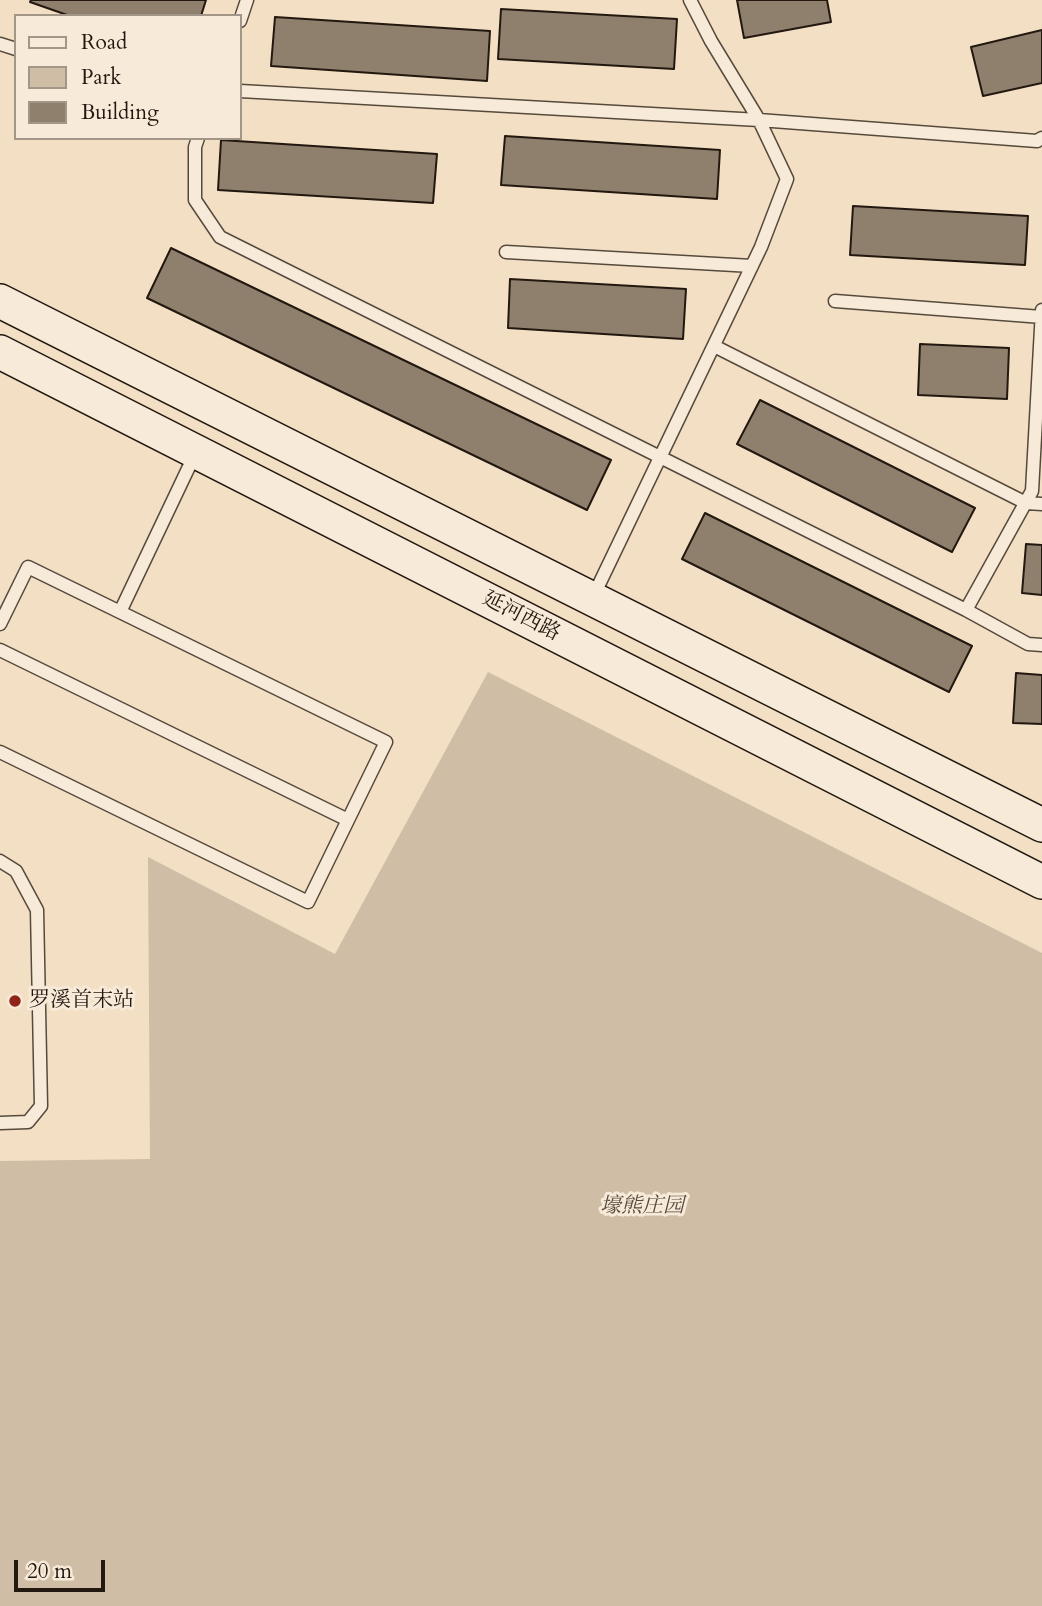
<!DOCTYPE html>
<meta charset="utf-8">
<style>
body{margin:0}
#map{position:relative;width:1042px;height:1606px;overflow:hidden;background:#f3dfc3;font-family:Cardo,serif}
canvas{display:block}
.legend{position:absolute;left:14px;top:14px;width:228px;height:126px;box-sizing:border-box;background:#f7ead8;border:2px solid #a29688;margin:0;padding:9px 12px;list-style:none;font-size:21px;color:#221810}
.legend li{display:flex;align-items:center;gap:14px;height:35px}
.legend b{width:35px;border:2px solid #a29688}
.scale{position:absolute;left:14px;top:1560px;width:91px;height:32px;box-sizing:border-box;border:4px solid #221810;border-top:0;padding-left:9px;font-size:21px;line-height:24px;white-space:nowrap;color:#221810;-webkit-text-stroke:5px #f7ead8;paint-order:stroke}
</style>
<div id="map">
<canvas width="1042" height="1606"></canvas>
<ul class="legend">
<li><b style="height:9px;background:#f7ead8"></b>Road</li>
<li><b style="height:19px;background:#cfbda5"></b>Park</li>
<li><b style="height:19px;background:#8f7f6d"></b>Building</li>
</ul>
<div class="scale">20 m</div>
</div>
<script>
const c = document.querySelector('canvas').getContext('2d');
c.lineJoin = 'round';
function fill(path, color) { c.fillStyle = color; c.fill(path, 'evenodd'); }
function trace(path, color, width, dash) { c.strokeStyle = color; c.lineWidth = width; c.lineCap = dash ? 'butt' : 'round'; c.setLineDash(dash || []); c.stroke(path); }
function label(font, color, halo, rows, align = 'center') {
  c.font = font + ' Cardo,"Noto Serif SC",serif'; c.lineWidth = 6; c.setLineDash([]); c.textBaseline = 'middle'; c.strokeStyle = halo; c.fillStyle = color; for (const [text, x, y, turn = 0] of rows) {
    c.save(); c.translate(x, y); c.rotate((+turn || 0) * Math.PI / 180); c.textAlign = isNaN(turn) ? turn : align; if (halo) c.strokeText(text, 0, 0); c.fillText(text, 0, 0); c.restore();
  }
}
const green = new Path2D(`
 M 488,672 L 1042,953 L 1042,1606 L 0,1606 L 0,1161 L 150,1159 L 148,857 L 335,954 Z`);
const building = new Path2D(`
 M 31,0 L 206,0 L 201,16 L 70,16 L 30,2 Z
 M 737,0 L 827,0 L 831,22 L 744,38 Z
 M 501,9 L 677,19 L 674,69 L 498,59 Z
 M 275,17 L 490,31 L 487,81 L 271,66 Z
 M 1042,30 L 1042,83 L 983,96 L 971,47 Z
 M 505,136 L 720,150 L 717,199 L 501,185 Z
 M 221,140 L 437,154 L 433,203 L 218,190 Z
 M 853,206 L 1028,216 L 1025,265 L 850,255 Z
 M 171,248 L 611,460 L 587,510 L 147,298 Z
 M 510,279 L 686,289 L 683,339 L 508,328 Z
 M 920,344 L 1009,348 L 1007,399 L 918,395 Z
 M 760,400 L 975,508 L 952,552 L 737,444 Z
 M 705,513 L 972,646 L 949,692 L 682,559 Z
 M 1026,544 L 1042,545 L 1042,595 L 1022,593 Z
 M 1016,673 L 1042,675 L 1042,724 L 1013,723 Z`);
const lane = new Path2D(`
 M 240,21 L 247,0
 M 0,44 L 16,49
 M 240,91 L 759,120 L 1037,141 L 1042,138
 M 198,138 L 195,147 L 195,200 L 220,237 L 966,610 L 1028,644 L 1042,645
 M 506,252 L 752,266
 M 835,301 L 1042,317
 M 714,346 L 1026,503 L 1042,504
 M 593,597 L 761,247 L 787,179 L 759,120 L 711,41 L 690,0
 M 966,610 L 1032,491 L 1042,310
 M 120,612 L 196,452
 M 0,624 L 28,567 L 386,742 L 308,902 L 0,752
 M 0,650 L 348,820
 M 0,861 L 16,871 L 37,910 L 41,1106 L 28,1122 L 0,1123`);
const secondary = new Path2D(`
 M 0,301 L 1042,825
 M 0,352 L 1042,882`);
const markers = [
 [15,1001,7,"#8f2418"]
];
const streetNames = [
 ["延河西路",521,617,27]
];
const poiNames = [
 ["罗溪首末站",29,1001]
];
const parkNames = [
 ["壕熊庄园",642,1207]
];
fill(green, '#cfbda5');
fill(building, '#8f7f6d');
trace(building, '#221810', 2);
trace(lane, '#564a3d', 15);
trace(secondary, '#221810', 36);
trace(lane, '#f7ead8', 12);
trace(secondary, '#f7ead8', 33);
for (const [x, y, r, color] of markers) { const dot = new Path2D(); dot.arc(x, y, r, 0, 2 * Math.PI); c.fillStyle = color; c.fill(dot); trace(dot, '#f7ead8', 2.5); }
label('21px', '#221810', '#f7ead8', streetNames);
label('21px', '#221810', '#f7ead8', poiNames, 'left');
label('italic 21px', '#564a3d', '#f7ead8', parkNames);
</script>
